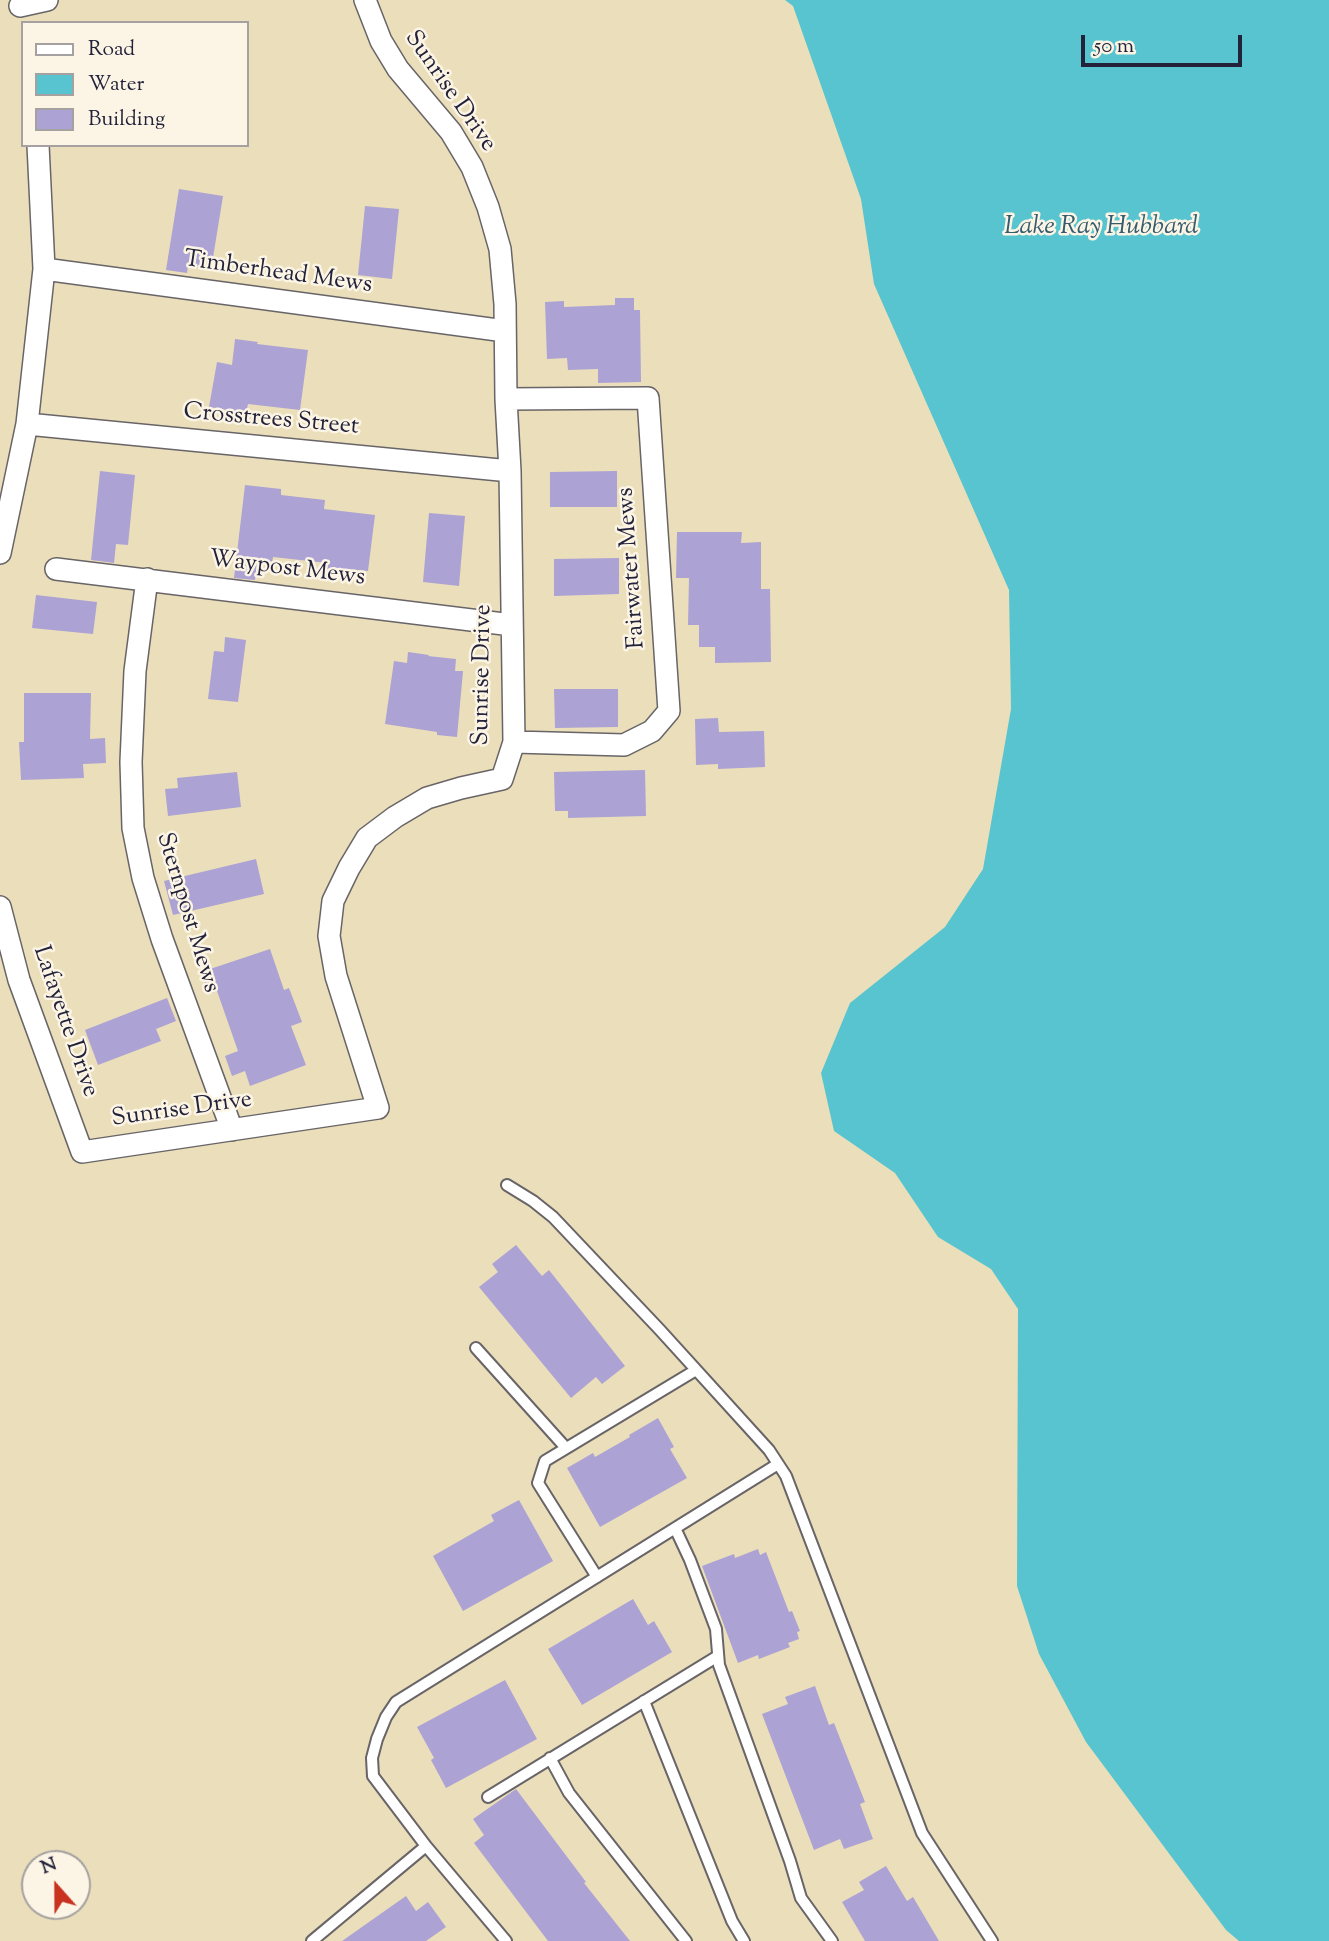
<!DOCTYPE html>
<style>
body{margin:0}
#map{position:relative;width:1329px;height:1941px;overflow:hidden;background:#eadfba;font-family:"Sorts Mill Goudy",serif}
canvas{display:block}
.legend{position:absolute;left:21px;top:21px;width:228px;height:126px;box-sizing:border-box;background:#fcf5e5;border:2px solid #a5a1a1;margin:0;padding:9px 12px;list-style:none;font-size:21px;color:#22223b}
.legend li{display:flex;align-items:center;gap:14px;height:35px}
.legend b{width:35px;border:2px solid #a5a1a1}
.north{position:absolute;left:21px;top:1850px;width:70px;height:70px;box-sizing:border-box;background:#fcf5e5;border:2px solid #a5a1a1;border-radius:50%;rotate:339deg;font-size:19px;font-weight:700;line-height:28px;text-align:center;color:#22223b}
.north::after{content:'';display:block;margin:auto;width:24px;height:32px;background:#c8321e;clip-path:polygon(50% 0,100% 100%,50% 72%,0 100%)}
.scale{position:absolute;left:1081px;top:35px;width:161px;height:32px;box-sizing:border-box;border:4px solid #22223b;border-top:0;padding-left:9px;font-size:21px;line-height:24px;white-space:nowrap;color:#22223b;-webkit-text-stroke:5px #fcf5e5;paint-order:stroke}
</style>
<div id="map">
<canvas width="1329" height="1941"></canvas>
<ul class="legend">
<li><b style="height:9px;background:#fff"></b>Road</li>
<li><b style="height:19px;background:#57c4cf"></b>Water</li>
<li><b style="height:19px;background:#aca2d4"></b>Building</li>
</ul>
<div class="north">N</div>
<div class="scale">50 m</div>
</div>
<script>
const c = document.querySelector('canvas').getContext('2d');
c.lineJoin = 'round';
function fill(path, color) { c.fillStyle = color; c.fill(path, 'evenodd'); }
function trace(path, color, width, dash) { c.strokeStyle = color; c.lineWidth = width; c.lineCap = dash ? 'butt' : 'round'; c.setLineDash(dash || []); c.stroke(path); }
function label(font, color, halo, rows, align = 'center') {
  c.font = font + ' "Sorts Mill Goudy",serif'; c.lineWidth = 5; c.setLineDash([]); c.textBaseline = 'middle'; c.strokeStyle = halo; c.fillStyle = color; for (const [text, x, y, turn = 0] of rows) {
    c.save(); c.translate(x, y); c.rotate((+turn || 0) * Math.PI / 180); c.textAlign = isNaN(turn) ? turn : align; if (halo) c.strokeText(text, 0, 0); c.fillText(text, 0, 0); c.restore();
  }
}
const water = new Path2D(`
 M 785,0 L 1329,0 L 1329,1941 L 1239,1941 L 1226,1930 L 1086,1742 L 1039,1654 L 1017,1586 L 1018,1309 L 991,1269 L 938,1237 L 895,1173 L 834,1131 L 821,1073 L 850,1003 L 945,927 L 983,869 L 1011,709 L 1009,590 L 874,284 L 861,199 L 793,6 Z`);
const building = new Path2D(`
 M 179,189 L 223,196 L 211,270 L 188,266 L 187,273 L 166,270 Z
 M 365,206 L 399,209 L 392,279 L 358,275 Z
 M 615,298 L 634,298 L 634,310 L 640,310 L 641,382 L 598,383 L 598,369 L 568,370 L 567,358 L 547,359 L 545,302 L 564,301 L 564,307 L 615,305 Z
 M 235,339 L 258,342 L 257,344 L 308,350 L 300,410 L 248,404 L 246,413 L 209,407 L 217,362 L 232,365 Z
 M 100,471 L 135,475 L 128,545 L 116,544 L 114,563 L 91,560 Z
 M 617,471 L 617,507 L 550,507 L 550,472 Z
 M 245,485 L 281,489 L 281,495 L 325,500 L 324,509 L 375,515 L 368,571 L 347,569 L 346,580 L 325,578 L 327,563 L 273,557 L 272,564 L 257,562 L 255,580 L 234,578 Z
 M 429,513 L 465,516 L 459,586 L 423,582 Z
 M 677,532 L 742,532 L 741,543 L 761,542 L 761,589 L 770,589 L 771,662 L 715,663 L 715,647 L 699,647 L 699,625 L 688,625 L 689,578 L 676,578 Z
 M 619,558 L 619,594 L 554,596 L 554,559 Z
 M 36,595 L 97,602 L 93,634 L 32,628 Z
 M 225,637 L 246,640 L 238,702 L 208,699 L 214,651 L 224,652 Z
 M 408,652 L 429,655 L 428,656 L 456,659 L 455,671 L 463,671 L 457,737 L 437,735 L 437,732 L 385,724 L 394,661 L 407,663 Z
 M 554,689 L 618,689 L 618,727 L 555,728 Z
 M 24,693 L 91,693 L 90,739 L 105,738 L 106,763 L 83,764 L 84,778 L 21,780 L 19,742 L 24,742 Z
 M 718,718 L 719,732 L 764,731 L 765,767 L 718,769 L 718,764 L 696,765 L 695,719 Z
 M 645,770 L 646,816 L 568,818 L 568,811 L 555,811 L 554,772 Z
 M 237,772 L 241,807 L 168,816 L 165,789 L 178,788 L 177,778 Z
 M 256,859 L 264,894 L 173,915 L 164,881 Z
 M 270,949 L 284,990 L 289,988 L 302,1022 L 291,1026 L 306,1065 L 250,1086 L 245,1071 L 232,1076 L 225,1056 L 238,1051 L 217,991 L 209,994 L 201,972 Z
 M 167,998 L 176,1021 L 156,1029 L 161,1041 L 98,1065 L 85,1030 Z
 M 516,1245 L 542,1276 L 549,1270 L 625,1366 L 602,1384 L 596,1377 L 571,1398 L 479,1287 L 498,1272 L 492,1264 Z
 M 658,1418 L 674,1447 L 670,1449 L 687,1478 L 600,1527 L 567,1468 L 593,1453 L 595,1457 L 630,1437 L 629,1435 Z
 M 519,1500 L 553,1561 L 463,1611 L 433,1556 L 494,1521 L 491,1515 Z
 M 758,1549 L 760,1555 L 766,1552 L 789,1612 L 792,1611 L 800,1631 L 797,1632 L 799,1639 L 788,1643 L 790,1647 L 759,1659 L 758,1655 L 738,1663 L 702,1566 L 734,1554 L 735,1558 Z
 M 633,1599 L 648,1625 L 654,1621 L 672,1652 L 582,1705 L 548,1649 Z
 M 505,1680 L 537,1739 L 446,1788 L 431,1760 L 434,1758 L 417,1727 Z
 M 815,1686 L 829,1725 L 834,1723 L 865,1802 L 860,1804 L 873,1839 L 844,1849 L 840,1839 L 814,1850 L 762,1714 L 788,1704 L 785,1697 Z
 M 516,1789 L 586,1882 L 584,1883 L 630,1941 L 548,1941 L 474,1843 L 484,1835 L 473,1819 Z
 M 886,1866 L 907,1901 L 913,1897 L 939,1941 L 865,1941 L 842,1902 L 864,1890 L 859,1882 Z
 M 406,1896 L 416,1911 L 428,1902 L 446,1927 L 426,1941 L 342,1941 Z`);
const service = new Path2D(`
 M 507,1185 L 533,1201 L 553,1217 L 660,1330 L 769,1450 L 786,1476 L 922,1833 L 992,1941
 M 476,1348 L 566,1448
 M 675,1528 L 690,1560 L 716,1629 L 719,1665 L 790,1861 L 801,1898 L 832,1941
 M 597,1577 L 538,1483 L 545,1461 L 696,1370
 M 644,1701 L 732,1921 L 744,1941
 M 550,1758 L 569,1793 L 686,1941
 M 488,1797 L 718,1656
 M 426,1846 L 373,1776 L 372,1758 L 377,1739 L 386,1717 L 396,1702 L 778,1464
 M 312,1941 L 426,1846 L 506,1941`);
const minor = new Path2D(`
 M 20,6 L 47,0
 M 44,269 L 505,331
 M 506,399 L 648,398 L 669,711 L 652,731 L 624,745 L 514,742
 M 27,424 L 510,471
 M 0,553 L 27,424 L 44,269 L 38,145
 M 56,569 L 512,625
 M 147,579 L 135,671 L 131,762 L 133,828 L 143,878 L 162,939 L 232,1130
 M 0,907 L 19,980 L 82,1152 L 378,1108 L 336,976 L 329,936 L 333,901 L 349,868 L 367,838 L 395,817 L 427,798 L 461,788 L 502,779 L 514,742 L 510,471 L 506,399 L 505,304 L 500,249 L 488,207 L 472,167 L 451,132 L 398,69 L 381,41 L 365,0`);
const streetNames = [
 ["Sunrise Drive",449,92,55],
 ["Timberhead Mews",278,274,8],
 ["Crosstrees Street",271,421,5],
 ["Fairwater Mews",633,568,-94],
 ["Waypost Mews",287,570,7],
 ["Sunrise Drive",484,675,-89],
 ["Sternpost Mews",186,913,73],
 ["Lafayette Drive",64,1022,71],
 ["Sunrise Drive",182,1111,-8]
];
const waterNames = [
 ["Lake Ray Hubbard",1101,229]
];
fill(water, '#57c4cf');
fill(building, '#aca2d4');
trace(service, '#686467', 14);
trace(minor, '#686467', 24);
trace(service, '#fff', 10);
trace(minor, '#fff', 21);
label('24px', '#22223b', '#fcf5e5', streetNames);
label('italic 26px', '#355b6f', '#fcf5e5', waterNames);
</script>
